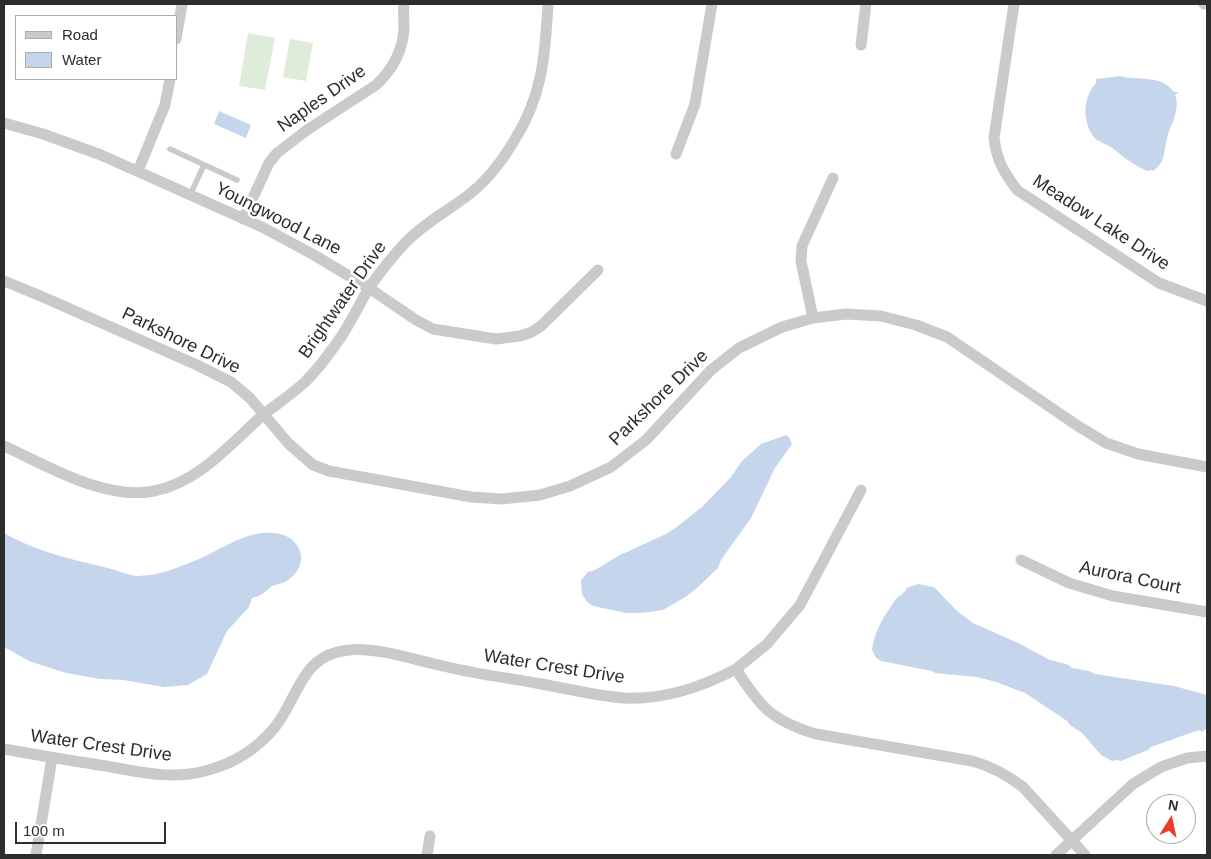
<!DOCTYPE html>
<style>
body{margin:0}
#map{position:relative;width:1211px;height:859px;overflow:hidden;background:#fff;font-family:Helvetica,sans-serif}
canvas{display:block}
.frame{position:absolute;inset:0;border:5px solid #2d2d2d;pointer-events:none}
.legend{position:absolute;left:15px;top:15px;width:162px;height:65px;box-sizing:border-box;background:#fff;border:1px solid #ababab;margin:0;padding:6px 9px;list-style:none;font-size:15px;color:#2d2d2d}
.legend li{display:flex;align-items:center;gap:10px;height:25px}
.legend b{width:25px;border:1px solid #ababab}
.north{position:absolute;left:1146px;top:794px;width:50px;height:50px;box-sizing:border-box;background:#fff;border:1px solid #ababab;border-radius:50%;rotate:10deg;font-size:14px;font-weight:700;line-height:20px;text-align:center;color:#2d2d2d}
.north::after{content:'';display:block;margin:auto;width:18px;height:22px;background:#eb3d29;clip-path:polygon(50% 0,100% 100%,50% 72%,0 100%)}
.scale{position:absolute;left:15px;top:822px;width:151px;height:22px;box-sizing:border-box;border:2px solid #2d2d2d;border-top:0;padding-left:6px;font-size:15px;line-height:18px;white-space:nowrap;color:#2d2d2d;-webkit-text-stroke:4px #fff;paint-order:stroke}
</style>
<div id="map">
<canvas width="1211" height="859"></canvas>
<div class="frame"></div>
<ul class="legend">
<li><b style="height:6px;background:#cacaca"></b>Road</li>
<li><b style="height:14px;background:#c5d6ec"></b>Water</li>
</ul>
<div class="north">N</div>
<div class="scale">100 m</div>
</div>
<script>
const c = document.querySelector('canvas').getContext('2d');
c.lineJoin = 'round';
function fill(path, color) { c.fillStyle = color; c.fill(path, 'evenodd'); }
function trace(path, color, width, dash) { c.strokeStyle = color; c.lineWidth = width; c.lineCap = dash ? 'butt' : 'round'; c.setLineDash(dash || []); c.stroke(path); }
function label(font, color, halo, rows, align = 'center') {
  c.font = font + ' Helvetica,sans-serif'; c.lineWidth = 5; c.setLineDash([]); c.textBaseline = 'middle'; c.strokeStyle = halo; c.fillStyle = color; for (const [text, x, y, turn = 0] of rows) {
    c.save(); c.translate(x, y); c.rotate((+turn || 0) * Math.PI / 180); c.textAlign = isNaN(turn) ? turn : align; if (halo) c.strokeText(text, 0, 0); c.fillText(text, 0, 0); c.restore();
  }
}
const green = new Path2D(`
 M 248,33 L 275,38 L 265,90 L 239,86 Z
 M 290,39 L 313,43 L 306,81 L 283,77 Z`);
const water = new Path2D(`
 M 1120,76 C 1138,81 1161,74 1174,92 L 1179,92 L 1175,95 C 1181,109 1170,126 1167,138 C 1165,145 1165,152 1163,158 C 1161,164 1157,168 1153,171 L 1151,170 L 1148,171 C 1134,166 1124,157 1112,148 C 1107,144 1097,142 1093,136 C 1082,121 1083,97 1096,83 L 1096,79 Z
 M 219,111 L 251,125 L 246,138 L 214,124 Z
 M 786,435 L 789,437 L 792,444 L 775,468 L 751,518 L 721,560 L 718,568 L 698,587 L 687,596 L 663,610 L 642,613 L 626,613 L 593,606 L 587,602 L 582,594 L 581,580 L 588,572 L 595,570 L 620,555 L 666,534 L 674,529 L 702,507 L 731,477 L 742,461 L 761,444 Z
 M 4,533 C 37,552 71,559 108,568 C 117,570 127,575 137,576 C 159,576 179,567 199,559 C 222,549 247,530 273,533 C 282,533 291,537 296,544 C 307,558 299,574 285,582 C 281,584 275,584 271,587 C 262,594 263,595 252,598 L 249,607 L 227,631 L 207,674 L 188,685 L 164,687 L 123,680 L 100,679 L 66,673 L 29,661 L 4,647 Z
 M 918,584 L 934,587 L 957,611 L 973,623 L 1018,643 L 1050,660 L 1069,665 L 1072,668 L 1089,671 L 1095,674 L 1174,686 L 1207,695 L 1207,728 L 1202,732 L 1199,730 L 1151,747 L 1148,750 L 1121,761 L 1117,760 L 1112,761 L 1101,755 L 1082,733 L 1070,725 L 1067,721 L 1025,693 L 996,682 L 977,677 L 935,673 L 932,671 L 881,661 L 876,658 L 872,650 C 874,631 885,614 896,599 C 900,595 905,593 907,588 Z`);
const lane = new Path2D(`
 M 170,149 L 237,180
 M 190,195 L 204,165`);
const street = new Path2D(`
 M 1014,4 L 994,138 C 997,161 1003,171 1017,190 L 1159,283 L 1207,301
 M 1204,4 L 1207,4
 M 176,39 L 182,4
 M 861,45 L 866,4
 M 4,123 L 43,134 L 101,155 L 262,227 L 314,255 L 369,288 L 416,320 L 433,329 L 496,339 L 520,336 L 532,332 L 541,326 L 598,270
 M 676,154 L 695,104 L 712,4
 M 138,171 L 165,105 L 170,79
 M 243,219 L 269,163 L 277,153 L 307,130 L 376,85 C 392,70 403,50 404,28 C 404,20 403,12 404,4
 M 4,281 L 43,297 L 197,365 L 231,382 L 250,398 L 288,443 L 313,465 L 329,471 L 471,497 L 502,499 L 540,495 L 570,486 L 611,467 L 646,440 L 711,370 L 739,348 L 782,327 L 813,318 L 846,314 L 881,316 L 916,325 L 947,337 L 1078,426 L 1106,443 L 1138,454 L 1207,467
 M 813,318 L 801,261 L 802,246 L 833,178
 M 4,446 C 48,466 105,501 154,491 C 199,482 230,444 263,415 C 277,404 292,394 305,382 C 316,371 327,357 336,344 C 349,327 358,306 369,288 C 380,272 392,257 405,243 C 423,224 446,212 467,196 C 486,182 502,161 514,141 C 543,95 545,56 548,4
 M 1021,560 L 1069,583 L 1113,596 L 1207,612
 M 736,669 L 767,644 L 800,605 L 861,490
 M 4,749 C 38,755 72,761 106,766 C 140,772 172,780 205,771 C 233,764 257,749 275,727 C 299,697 301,654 349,650 C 377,647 415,660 443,666 C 475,674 509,678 541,684 C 569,689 597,696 624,698 C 663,700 702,687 736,669 C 760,707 772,721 816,734 L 972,761 C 991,766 1007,775 1023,787 L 1085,855
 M 36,855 L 52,758
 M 427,855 L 430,836
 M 1056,855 L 1133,784 L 1161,767 L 1187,758 L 1207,756`);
const streetNames = [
 ["Naples Drive",322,99,-35],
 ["Youngwood Lane",278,219,27],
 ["Meadow Lake Drive",1101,223,33],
 ["Brightwater Drive",343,300,-55],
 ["Parkshore Drive",181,341,26],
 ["Parkshore Drive",659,398,-44],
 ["Aurora Court",1130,578,12],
 ["Water Crest Drive",554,667,9],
 ["Water Crest Drive",101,746,8]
];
fill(green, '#e0ecda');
fill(water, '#c5d6ec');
trace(lane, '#cacaca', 5.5);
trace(street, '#cacaca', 11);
label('18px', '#2d2d2d', '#fff', streetNames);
</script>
